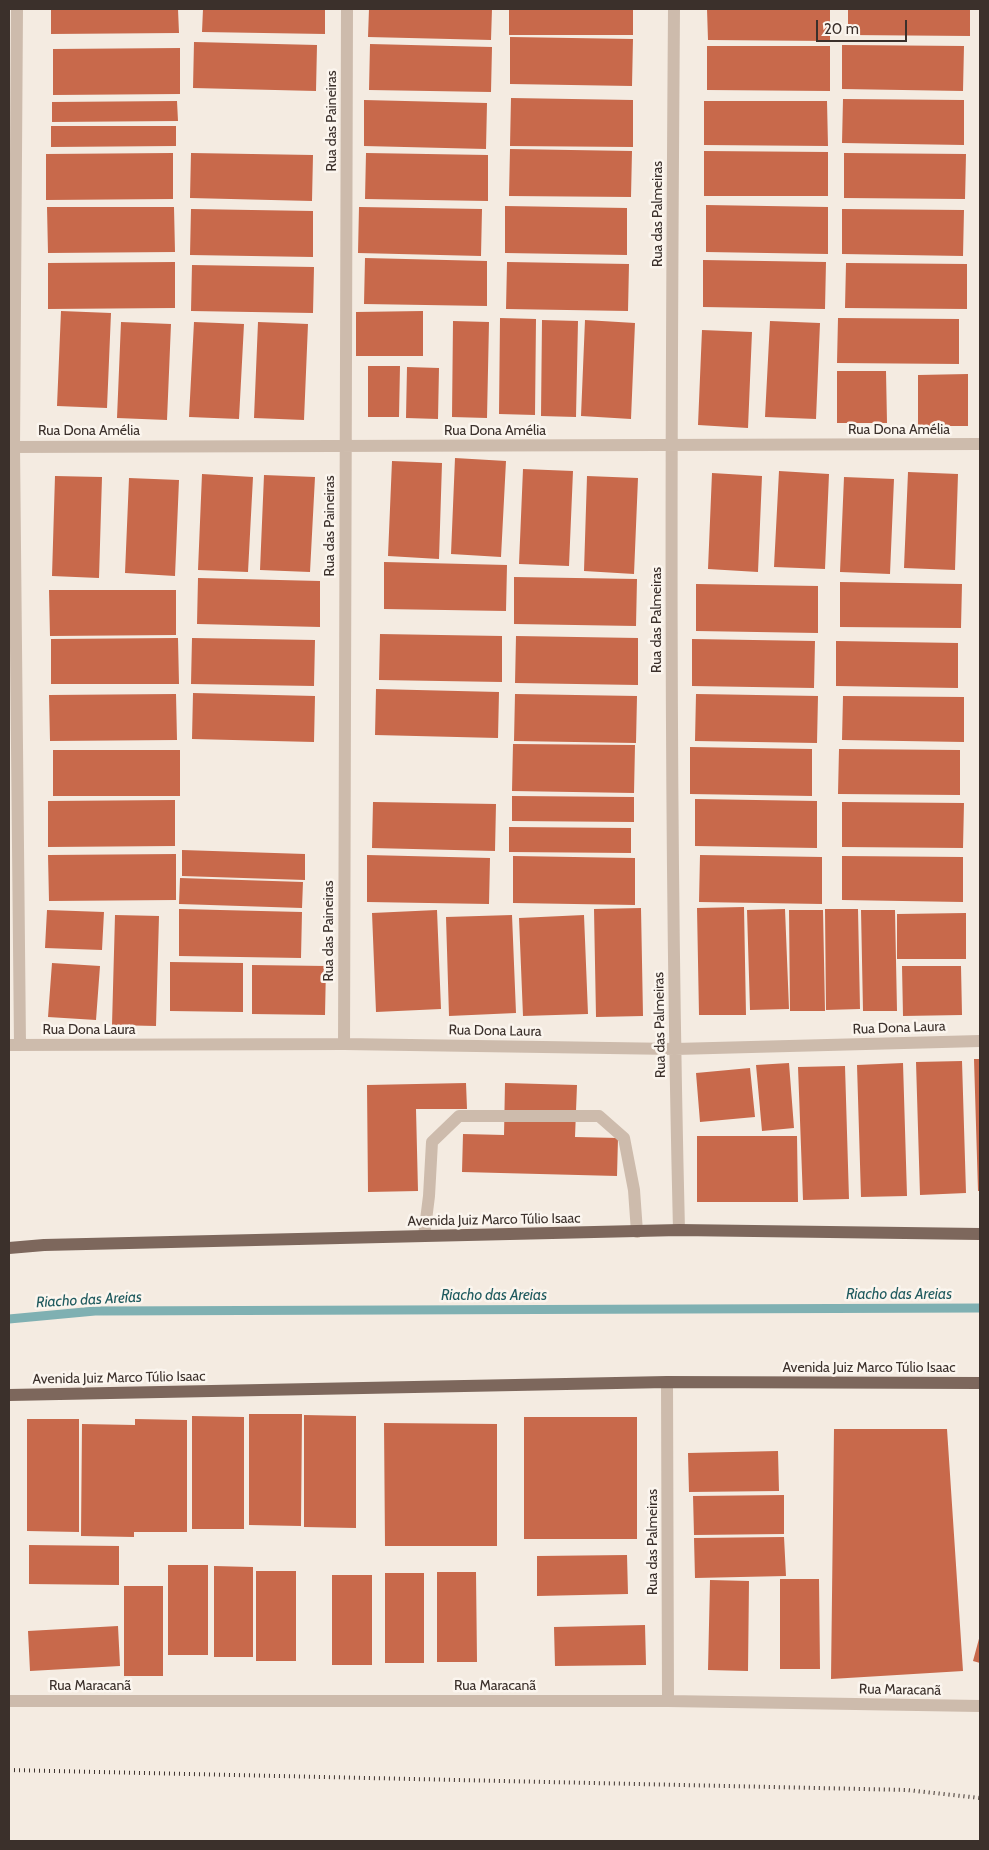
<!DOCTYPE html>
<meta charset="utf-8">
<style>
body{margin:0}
#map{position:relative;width:989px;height:1850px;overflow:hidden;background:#f4ebe1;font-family:Cabin,sans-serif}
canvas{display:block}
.frame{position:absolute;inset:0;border:10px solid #3b302b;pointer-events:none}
.scale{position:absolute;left:816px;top:20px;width:91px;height:22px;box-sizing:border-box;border:2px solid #3b302b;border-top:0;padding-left:6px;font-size:15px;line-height:18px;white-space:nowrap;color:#3b302b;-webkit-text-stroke:4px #fbf5ee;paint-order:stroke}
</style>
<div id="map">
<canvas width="989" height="1850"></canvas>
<div class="frame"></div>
<div class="scale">20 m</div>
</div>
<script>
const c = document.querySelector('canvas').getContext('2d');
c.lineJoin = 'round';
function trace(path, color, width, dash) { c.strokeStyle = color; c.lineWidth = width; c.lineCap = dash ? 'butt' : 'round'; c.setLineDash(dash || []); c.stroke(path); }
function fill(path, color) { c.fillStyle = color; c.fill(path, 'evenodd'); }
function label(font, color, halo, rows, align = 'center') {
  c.font = font + ' Cabin,sans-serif'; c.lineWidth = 5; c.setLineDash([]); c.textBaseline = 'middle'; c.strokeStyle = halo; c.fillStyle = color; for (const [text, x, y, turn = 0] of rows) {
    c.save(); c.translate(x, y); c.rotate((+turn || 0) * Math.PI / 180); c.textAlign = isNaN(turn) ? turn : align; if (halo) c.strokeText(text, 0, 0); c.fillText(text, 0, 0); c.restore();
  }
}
const stream = new Path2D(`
 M 9,1319 L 95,1311 L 980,1308`);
const building = new Path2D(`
 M 51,9 L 178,9 L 179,33 L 51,34 Z
 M 203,9 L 325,9 L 325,34 L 202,32 Z
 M 369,9 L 492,9 L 491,40 L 368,37 Z
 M 509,9 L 633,9 L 633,35 L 509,35 Z
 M 707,9 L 830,9 L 830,41 L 708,40 Z
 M 848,9 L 970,9 L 970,36 L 848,35 Z
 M 510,37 L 633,39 L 632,86 L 510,84 Z
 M 194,42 L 317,45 L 316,91 L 193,88 Z
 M 370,44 L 492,47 L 491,92 L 369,90 Z
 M 842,45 L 964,46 L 963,91 L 842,89 Z
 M 707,46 L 830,46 L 830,91 L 707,90 Z
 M 180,48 L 180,94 L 53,95 L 53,49 Z
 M 511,98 L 633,100 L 633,147 L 510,146 Z
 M 843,99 L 964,100 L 964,145 L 842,143 Z
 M 364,100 L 487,103 L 486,149 L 364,146 Z
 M 177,101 L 178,121 L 52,122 L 52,102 Z
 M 704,101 L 827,101 L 828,146 L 704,145 Z
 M 51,126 L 176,126 L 176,146 L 51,147 Z
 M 510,149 L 632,151 L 631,197 L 509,196 Z
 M 704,151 L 828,152 L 828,196 L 704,196 Z
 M 173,153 L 173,199 L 46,200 L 46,154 Z
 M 191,153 L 313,155 L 312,201 L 190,198 Z
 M 366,153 L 488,155 L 488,201 L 365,199 Z
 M 844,153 L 966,154 L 965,199 L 844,198 Z
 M 706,205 L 828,207 L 828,254 L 706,252 Z
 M 505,206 L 627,208 L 627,255 L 505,253 Z
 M 47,207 L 174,207 L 175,252 L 48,253 Z
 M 359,207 L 482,209 L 481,256 L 358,253 Z
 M 191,209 L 313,211 L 313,257 L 190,255 Z
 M 842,209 L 964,210 L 963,256 L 842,254 Z
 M 365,258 L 487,261 L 487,306 L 364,304 Z
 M 703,260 L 826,262 L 825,309 L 703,307 Z
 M 175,262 L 175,308 L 48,309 L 48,263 Z
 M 507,262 L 629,264 L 628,311 L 506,309 Z
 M 846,263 L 967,264 L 967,309 L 845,308 Z
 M 192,265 L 314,267 L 313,313 L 191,311 Z
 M 61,311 L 111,313 L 107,408 L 57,406 Z
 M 423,311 L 423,356 L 356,356 L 356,312 Z
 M 500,318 L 536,319 L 535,415 L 499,414 Z
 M 838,318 L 959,319 L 959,364 L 837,363 Z
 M 542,320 L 578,321 L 576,417 L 541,416 Z
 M 585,320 L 635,323 L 631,419 L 581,416 Z
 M 453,321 L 489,322 L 487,418 L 452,417 Z
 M 770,321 L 820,323 L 816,419 L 765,417 Z
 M 121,322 L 171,324 L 167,420 L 117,418 Z
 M 194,322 L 244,324 L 239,419 L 189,417 Z
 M 258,322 L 308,324 L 304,420 L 254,418 Z
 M 702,330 L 752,332 L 748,428 L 698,425 Z
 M 368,366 L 400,366 L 399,417 L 368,417 Z
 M 407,367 L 439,368 L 438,419 L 406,418 Z
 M 837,371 L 886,371 L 887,423 L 837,423 Z
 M 968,374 L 968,426 L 918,426 L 918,375 Z
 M 455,458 L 506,461 L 501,557 L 451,554 Z
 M 392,461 L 442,463 L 439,559 L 388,556 Z
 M 523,469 L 573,471 L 569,566 L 519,564 Z
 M 779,471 L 829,474 L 825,569 L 774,567 Z
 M 908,472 L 958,474 L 955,570 L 904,568 Z
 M 712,473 L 762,476 L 758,572 L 708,569 Z
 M 202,474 L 253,477 L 248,572 L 198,570 Z
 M 264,475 L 315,477 L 310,572 L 260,570 Z
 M 55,476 L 102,477 L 99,578 L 52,576 Z
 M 587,476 L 638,478 L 634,574 L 584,571 Z
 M 844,477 L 894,479 L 890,574 L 840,572 Z
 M 129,478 L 179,480 L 175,576 L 125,573 Z
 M 384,562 L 507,565 L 506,611 L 384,609 Z
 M 514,577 L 637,579 L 636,626 L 514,624 Z
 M 198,578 L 320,581 L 320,627 L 197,624 Z
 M 840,582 L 962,584 L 961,628 L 840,627 Z
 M 696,584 L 818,586 L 818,633 L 696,631 Z
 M 49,590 L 176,590 L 176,635 L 50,636 Z
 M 380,634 L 502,636 L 502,682 L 379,680 Z
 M 516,636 L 638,638 L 638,685 L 515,683 Z
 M 178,638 L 179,684 L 51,684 L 51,639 Z
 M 192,638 L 315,640 L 314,686 L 191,684 Z
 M 692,639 L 815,641 L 814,688 L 692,686 Z
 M 836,641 L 958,643 L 958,688 L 836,686 Z
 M 376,689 L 499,692 L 498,738 L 375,735 Z
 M 193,693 L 315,696 L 314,742 L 192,739 Z
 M 176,694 L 177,740 L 50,741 L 49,695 Z
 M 515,694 L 637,696 L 636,743 L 514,741 Z
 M 696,694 L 818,696 L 817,743 L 695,741 Z
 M 843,696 L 964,697 L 964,742 L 842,740 Z
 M 513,744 L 635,745 L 634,793 L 512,791 Z
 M 690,747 L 812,749 L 812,796 L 690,794 Z
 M 839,749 L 960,750 L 960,795 L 838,794 Z
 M 53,750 L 180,750 L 180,796 L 53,796 Z
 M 512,796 L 634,797 L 634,822 L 512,821 Z
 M 695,799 L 817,801 L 817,848 L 695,846 Z
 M 175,800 L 175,846 L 48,847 L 48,801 Z
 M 373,802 L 496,804 L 495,851 L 372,848 Z
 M 842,802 L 964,803 L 963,848 L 842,847 Z
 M 509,827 L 631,828 L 631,853 L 509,852 Z
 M 182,850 L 305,854 L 305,880 L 182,876 Z
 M 176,854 L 176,900 L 49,901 L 48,855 Z
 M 367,855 L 490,858 L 489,904 L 367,902 Z
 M 700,855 L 822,857 L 822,904 L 699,902 Z
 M 513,856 L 635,858 L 635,905 L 513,903 Z
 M 842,856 L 963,857 L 963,902 L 842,900 Z
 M 180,878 L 303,882 L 302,908 L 179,904 Z
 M 744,907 L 746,1015 L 699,1015 L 697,908 Z
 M 641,908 L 643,1016 L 596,1017 L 594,909 Z
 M 179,909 L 302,912 L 301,958 L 179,956 Z
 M 785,909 L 789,1009 L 750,1010 L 747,910 Z
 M 825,909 L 858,909 L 860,1009 L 826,1010 Z
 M 47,910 L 104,912 L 102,950 L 45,948 Z
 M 437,910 L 441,1009 L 376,1012 L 372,913 Z
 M 789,910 L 823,910 L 825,1011 L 790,1011 Z
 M 861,910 L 895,910 L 897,1011 L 863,1011 Z
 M 966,913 L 966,959 L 897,959 L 897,914 Z
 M 115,915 L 159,916 L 156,1026 L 112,1025 Z
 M 512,915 L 516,1013 L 449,1016 L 446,917 Z
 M 584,915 L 588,1014 L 523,1016 L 519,918 Z
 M 170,962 L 243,963 L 243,1012 L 170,1011 Z
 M 52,963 L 100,966 L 96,1020 L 48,1017 Z
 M 252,965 L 326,966 L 325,1015 L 252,1014 Z
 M 902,966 L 961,966 L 962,1015 L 903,1016 Z
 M 974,1059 L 980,1059 L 980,1191 L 978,1191 Z
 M 962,1061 L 966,1193 L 920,1195 L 916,1062 Z
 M 789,1063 L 794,1128 L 762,1131 L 756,1065 Z
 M 903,1063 L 907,1196 L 861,1197 L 857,1065 Z
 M 845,1066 L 849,1199 L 803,1200 L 798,1067 Z
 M 750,1068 L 755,1117 L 700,1122 L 696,1073 Z
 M 466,1083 L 467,1109 L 416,1109 L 418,1191 L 368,1192 L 367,1085 Z
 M 505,1083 L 577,1085 L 575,1137 L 618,1138 L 617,1176 L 462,1172 L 463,1134 L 504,1135 Z
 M 697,1136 L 797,1136 L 798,1202 L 697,1202 Z
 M 249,1414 L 302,1414 L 301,1526 L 249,1525 Z
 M 304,1415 L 356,1416 L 356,1528 L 304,1527 Z
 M 192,1416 L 244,1417 L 244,1529 L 192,1529 Z
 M 524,1417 L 637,1417 L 637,1539 L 524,1539 Z
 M 27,1419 L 79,1419 L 79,1532 L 27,1531 Z
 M 135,1419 L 187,1420 L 187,1532 L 134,1532 L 134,1537 L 81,1536 L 82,1424 L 135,1425 Z
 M 384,1423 L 497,1424 L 497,1546 L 385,1546 Z
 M 834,1429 L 947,1429 L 963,1671 L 831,1679 Z
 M 778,1451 L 779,1491 L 689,1492 L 688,1453 Z
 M 784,1495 L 784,1534 L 694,1535 L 693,1496 Z
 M 784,1537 L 786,1576 L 695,1578 L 694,1538 Z
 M 29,1545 L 119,1546 L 119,1585 L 29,1584 Z
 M 627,1555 L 628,1594 L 537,1596 L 537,1556 Z
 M 168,1565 L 208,1565 L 208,1655 L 168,1655 Z
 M 214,1566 L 253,1567 L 253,1657 L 214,1657 Z
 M 256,1571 L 296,1571 L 296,1661 L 256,1661 Z
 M 437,1572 L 476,1572 L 477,1662 L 437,1662 Z
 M 385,1573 L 424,1573 L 424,1663 L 385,1663 Z
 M 332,1575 L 372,1575 L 372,1665 L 332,1665 Z
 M 780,1579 L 819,1579 L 820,1669 L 780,1669 Z
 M 710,1580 L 749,1581 L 748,1671 L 708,1670 Z
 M 124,1586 L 163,1586 L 163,1676 L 124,1676 Z
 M 645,1625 L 646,1665 L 555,1666 L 554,1627 Z
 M 118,1626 L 120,1666 L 30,1671 L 28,1631 Z
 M 980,1635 L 980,1663 L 973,1661 Z`);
const service = new Path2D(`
 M 424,1236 L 429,1196 L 432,1142 L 459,1116 L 599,1116 L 624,1138 L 634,1190 L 637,1232`);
const minor = new Path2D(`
 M 17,9 L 14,447 L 20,1045
 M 674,9 C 671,416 669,823 679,1230
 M 9,447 L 980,444
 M 344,1044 L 347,9
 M 9,1045 L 344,1044 L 675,1049 L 980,1041
 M 667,1382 L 668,1701
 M 9,1701 L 668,1701 L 980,1706`);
const primary = new Path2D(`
 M 9,1248 L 44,1245 L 679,1230 L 980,1234
 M 9,1395 L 667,1382 L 980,1383`);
const rail = new Path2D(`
 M 9,1770 L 907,1790 L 980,1798`);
const streetNames = [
 ["Rua das Paineiras",332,121,-90],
 ["Rua das Palmeiras",658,214,-90],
 ["Rua Dona Amélia",899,430],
 ["Rua Dona Amélia",89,431],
 ["Rua Dona Amélia",495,431],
 ["Rua das Paineiras",330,526,-90],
 ["Rua das Palmeiras",657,620,-90],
 ["Rua das Paineiras",329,931,-90],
 ["Rua das Palmeiras",660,1025,-91],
 ["Rua Dona Laura",899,1028,-2],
 ["Rua Dona Laura",89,1030],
 ["Rua Dona Laura",495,1031,1],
 ["Avenida Juiz Marco Túlio Isaac",494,1220,-1],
 ["Avenida Juiz Marco Túlio Isaac",869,1368],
 ["Avenida Juiz Marco Túlio Isaac",119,1378,-1],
 ["Rua das Palmeiras",653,1542,-90],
 ["Rua Maracanã",90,1686],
 ["Rua Maracanã",495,1686],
 ["Rua Maracanã",900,1690,1]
];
const waterNames = [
 ["Riacho das Areias",899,1295],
 ["Riacho das Areias",494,1296],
 ["Riacho das Areias",89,1300,-3]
];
trace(stream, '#7fb0b2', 9);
fill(building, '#c8694b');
trace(service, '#cdbbac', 12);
trace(minor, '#cdbbac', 12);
trace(primary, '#7d675c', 12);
trace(rail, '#3b302b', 4, [1, 4]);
label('14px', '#3b302b', '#fbf5ee', streetNames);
label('italic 15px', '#1f5a5e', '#fbf5ee', waterNames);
</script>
